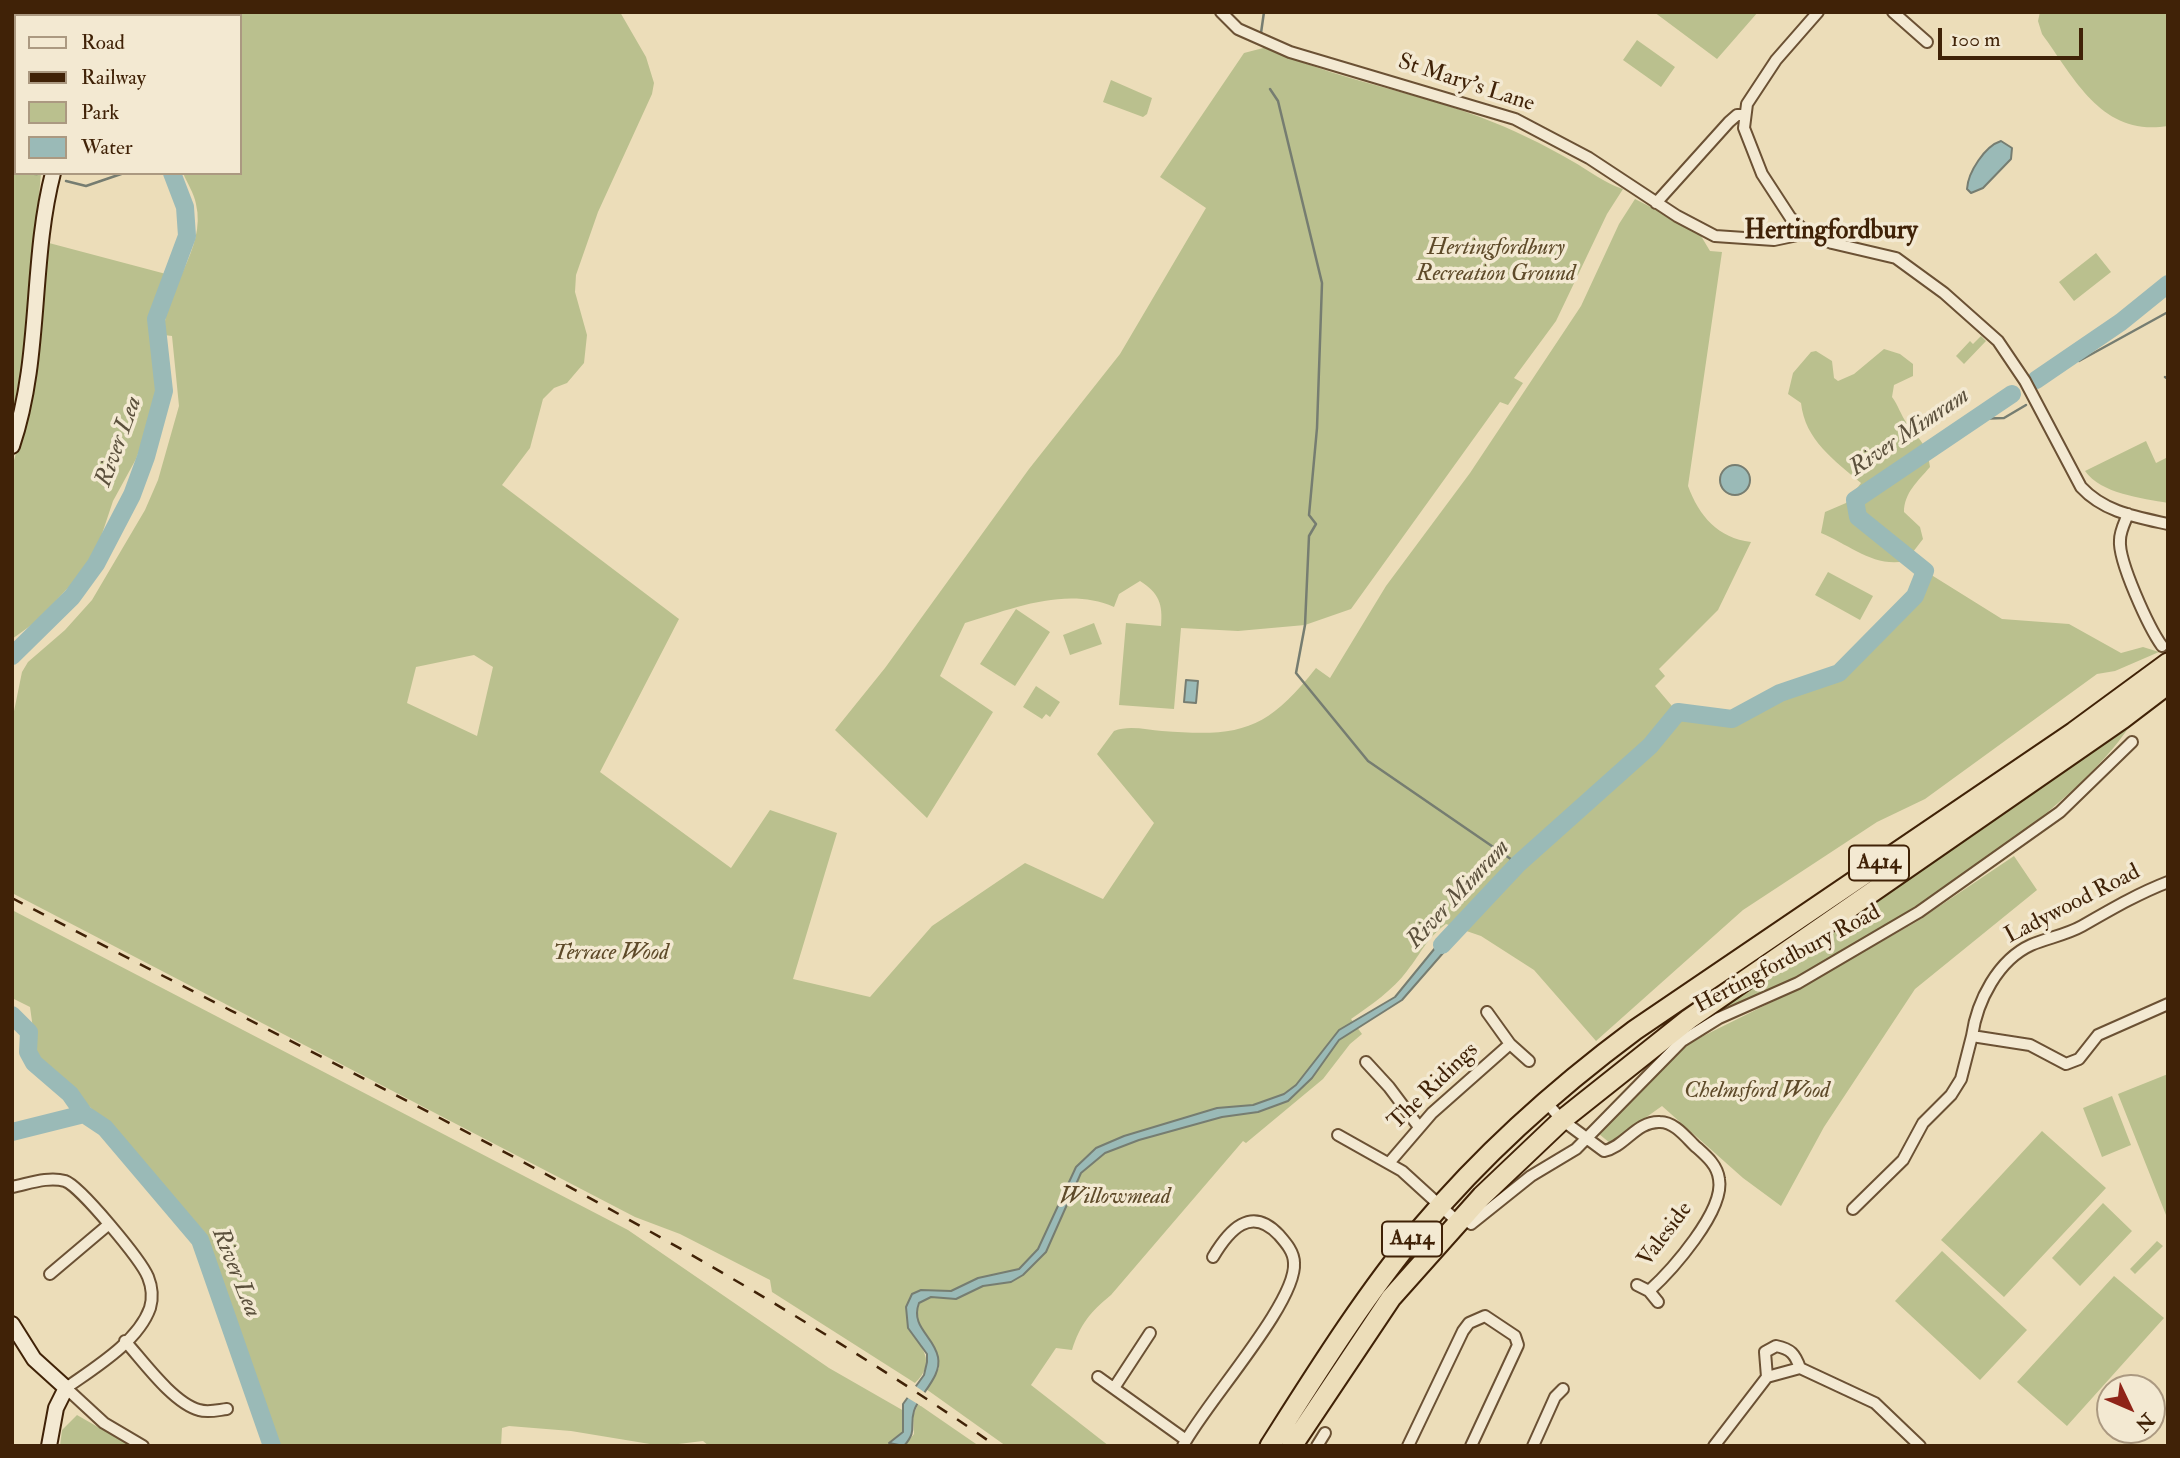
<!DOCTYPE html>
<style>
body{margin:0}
#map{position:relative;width:2180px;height:1458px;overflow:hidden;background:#ecddb9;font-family:"IM FELL Double Pica",serif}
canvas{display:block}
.frame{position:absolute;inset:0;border:14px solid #402207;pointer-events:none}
.legend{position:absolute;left:14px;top:14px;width:228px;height:161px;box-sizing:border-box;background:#f3e9d2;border:2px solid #ab9981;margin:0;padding:9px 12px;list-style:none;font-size:21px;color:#402207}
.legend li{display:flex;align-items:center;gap:14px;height:35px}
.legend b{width:35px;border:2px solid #ab9981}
.north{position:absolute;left:2096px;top:1374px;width:70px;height:70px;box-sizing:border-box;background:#f3e9d2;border:2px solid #ab9981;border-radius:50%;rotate:134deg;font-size:19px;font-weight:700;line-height:28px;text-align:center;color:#402207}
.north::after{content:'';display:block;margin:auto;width:24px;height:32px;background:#8f2418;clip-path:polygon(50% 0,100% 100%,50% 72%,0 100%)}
.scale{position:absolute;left:1938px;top:28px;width:145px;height:32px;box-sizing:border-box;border:4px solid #402207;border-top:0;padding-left:9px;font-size:21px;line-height:24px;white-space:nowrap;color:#402207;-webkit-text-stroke:5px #f3e9d2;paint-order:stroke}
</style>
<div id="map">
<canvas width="2180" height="1458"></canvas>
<div class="frame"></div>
<ul class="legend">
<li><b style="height:9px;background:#f3e9d2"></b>Road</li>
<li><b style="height:9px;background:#402207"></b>Railway</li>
<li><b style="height:19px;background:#bac08e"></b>Park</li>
<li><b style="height:19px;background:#9abab7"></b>Water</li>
</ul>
<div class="north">N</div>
<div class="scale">100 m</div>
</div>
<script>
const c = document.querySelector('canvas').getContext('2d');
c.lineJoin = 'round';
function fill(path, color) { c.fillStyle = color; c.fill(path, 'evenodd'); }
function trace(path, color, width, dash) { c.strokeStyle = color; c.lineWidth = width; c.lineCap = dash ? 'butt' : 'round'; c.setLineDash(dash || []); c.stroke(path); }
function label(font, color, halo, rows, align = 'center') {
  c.font = font + ' "IM FELL Double Pica",serif'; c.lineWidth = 7; c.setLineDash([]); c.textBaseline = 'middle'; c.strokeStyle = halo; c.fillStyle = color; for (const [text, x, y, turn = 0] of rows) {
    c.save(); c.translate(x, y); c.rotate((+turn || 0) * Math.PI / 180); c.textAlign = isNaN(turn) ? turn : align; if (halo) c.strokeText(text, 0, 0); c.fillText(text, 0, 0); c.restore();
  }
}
const green = new Path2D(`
 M 12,12 L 71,12 L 73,16 L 16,16 L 16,173 L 41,173 L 27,336 L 12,418 Z
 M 194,12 L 620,12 L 646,57 L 654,83 L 652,94 L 598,212 L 576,275 L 575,292 L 587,335 L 584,363 L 567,383 L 554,388 L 543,399 L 530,448 L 502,485 L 679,619 L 600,772 L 731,868 L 770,810 L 837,833 L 793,979 L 870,997 L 932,926 L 1025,863 L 1103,899 L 1154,823 L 1097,754 L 1114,731 C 1129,725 1147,730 1162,731 C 1241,737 1266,731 1316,668 L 1330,678 L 1386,586 L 1470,473 L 1581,306 L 1619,224 L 1635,199 L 1698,231 L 1710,251 L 1722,252 L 1688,486 C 1699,516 1718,538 1751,542 L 1718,610 L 1659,669 L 1665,676 L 1655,686 L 1677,712 L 1732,719 L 1776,696 L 1839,673 L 1915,596 L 1925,571 L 2002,619 L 2069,624 L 2121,653 L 2143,647 L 2159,652 L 2115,671 L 2097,674 L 1925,799 L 1877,822 L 1743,910 L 1596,1041 L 1534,970 L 1481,936 L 1446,924 C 1424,941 1423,951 1407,971 C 1393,990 1371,1005 1351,1019 L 1362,1034 L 1350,1044 L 1323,1079 L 1246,1143 L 1243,1141 L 1111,1295 C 1090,1312 1080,1325 1072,1350 L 1056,1348 L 1031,1385 L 1109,1446 L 1006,1446 L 926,1389 L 939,1368 L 934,1347 L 920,1328 L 916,1310 L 908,1328 C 922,1347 937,1362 915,1383 L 772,1292 L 770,1280 L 680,1234 L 635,1217 L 12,893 L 12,721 L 22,672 L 28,662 L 65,630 L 92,600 L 145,510 L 158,480 L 179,406 L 172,336 L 164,335 C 163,289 207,250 196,204 C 194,193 187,183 183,173 L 240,173 L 240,16 L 193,16 ZM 474,655 L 493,667 L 477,736 L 407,703 L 416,667 Z
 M 1654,12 L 1758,12 L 1717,59 Z
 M 2040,12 L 2168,12 L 2168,126 C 2102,137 2075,79 2042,34 L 2038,21 Z
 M 1637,40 L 1675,67 L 1661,87 L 1623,60 Z
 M 1267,47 C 1334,80 1410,90 1480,117 C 1512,129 1543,144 1572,161 C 1588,170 1606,184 1623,189 L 1607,214 L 1556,321 L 1514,378 L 1523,383 L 1508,405 L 1500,402 L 1351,609 L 1305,625 L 1238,631 L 1181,628 L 1174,709 L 1119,705 L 1126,623 L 1161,626 C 1163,604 1159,593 1140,581 L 1119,594 L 1114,607 C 1066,586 1012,609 965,623 L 940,676 L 993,712 L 927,818 L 835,730 L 885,668 L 1029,469 L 1120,354 L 1206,208 L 1160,177 L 1244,53 Z
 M 1111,80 L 1152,98 L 1147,114 L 1143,117 L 1103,102 Z
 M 49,243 L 166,274 L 149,322 L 156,378 L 155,408 L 136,459 L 113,501 L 100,540 L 82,573 L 37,621 L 12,639 L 12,468 L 29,404 Z
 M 2096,253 L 2111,272 L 2074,301 L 2059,282 Z
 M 1981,336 L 1986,341 L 1964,364 L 1956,356 L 1970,341 L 1973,344 Z
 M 1884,349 L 1900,354 L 1913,364 L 1913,376 L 1894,385 L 1892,397 C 1898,405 1901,415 1906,422 C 1920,442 1927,442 1930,467 C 1918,481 1904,493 1904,512 L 1920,527 L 1923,539 L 1906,561 C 1874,568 1850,545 1821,533 L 1825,512 L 1846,503 L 1861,483 C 1834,460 1805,440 1801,403 L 1788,394 L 1793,373 L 1811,352 L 1816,351 L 1832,361 L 1834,378 L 1838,381 L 1854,374 Z
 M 2146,441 L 2156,463 L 2168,457 L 2168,503 C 2142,498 2101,494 2085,471 Z
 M 1828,572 L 1873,596 L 1860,620 L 1815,595 Z
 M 1016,609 L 1050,632 L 1015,686 L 980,664 Z
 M 1094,623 L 1102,644 L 1070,655 L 1063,635 Z
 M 1036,686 L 1060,702 L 1050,717 L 1046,714 L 1042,719 L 1023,707 Z
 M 2135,718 C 2084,801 1949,887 1866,938 C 1818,967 1769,1000 1714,1012 Z
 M 2014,856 L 2037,890 L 1915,989 L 1824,1127 L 1781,1206 L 1743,1178 L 1662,1106 L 1610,1143 L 1599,1134 L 1665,1064 L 1691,1042 L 1800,988 L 1916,922 Z
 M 12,910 L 628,1230 L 829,1368 L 904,1411 L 903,1432 L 888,1446 L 709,1446 L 703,1441 L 662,1446 L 571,1431 L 509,1426 L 502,1428 L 501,1446 L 275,1446 L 203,1239 L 123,1139 L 41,1060 L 36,1050 L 30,1007 L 12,998 Z
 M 2168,1074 L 2168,1214 L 2166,1215 L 2118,1094 Z
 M 2112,1096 L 2131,1145 L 2102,1157 L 2083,1108 Z
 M 2042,1131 L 2106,1188 L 2004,1297 L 1941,1240 Z
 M 2103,1203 L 2132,1231 L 2080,1286 L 2052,1258 Z
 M 2157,1241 L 2163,1246 L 2135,1274 L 2130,1269 Z
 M 1942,1251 L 2027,1330 L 1980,1380 L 1895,1301 Z
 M 2114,1276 L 2164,1318 L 2067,1426 L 2017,1382 Z
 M 918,1404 L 979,1446 L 904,1446 L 914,1434 L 913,1416 Z
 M 77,1415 L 131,1446 L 60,1446 L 62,1430 Z`);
const water = new Path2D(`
 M 2001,141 L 2012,148 L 2011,159 L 1983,188 L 1971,193 L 1967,189 C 1968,172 1985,146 2001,141 Z
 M1720 480a15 15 0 1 1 30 0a15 15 0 1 1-30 0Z
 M 1186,680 L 1198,681 L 1196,703 L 1184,702 Z
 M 1453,926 L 1464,929 L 1402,1000 L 1339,1040 L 1312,1078 L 1288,1101 L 1258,1112 L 1222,1117 L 1139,1140 L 1105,1153 L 1081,1173 L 1046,1252 L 1023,1275 L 1011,1282 L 983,1286 L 956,1299 L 931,1297 L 919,1303 C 910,1327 934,1336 938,1357 C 942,1377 920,1393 914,1411 C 909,1427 918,1430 904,1446 L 889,1443 L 903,1432 L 903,1404 L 924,1375 L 927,1362 L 927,1354 L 908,1328 L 906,1307 L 912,1294 L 921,1290 L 951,1291 L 978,1278 L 1019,1269 L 1038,1249 L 1076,1167 L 1096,1148 L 1124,1136 L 1217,1108 L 1253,1105 L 1284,1094 L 1296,1085 L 1339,1030 L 1395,997 Z`);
const pier = new Path2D(`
 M 911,1383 L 927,1394 L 921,1406 L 903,1395 Z`);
const stream = new Path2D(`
 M 1261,33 L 1264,12
 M 1270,89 L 1278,101 L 1322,283 L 1317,428 L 1309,515 L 1316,524 L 1309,536 L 1305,625 L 1296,673 L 1368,761 L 1518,864
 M 12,172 L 16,173
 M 22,173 L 37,174
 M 66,181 L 86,186 L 124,173
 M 2079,361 L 2168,312
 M 2165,377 L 2168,379
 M 1974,419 L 2004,418 L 2026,405`);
const river = new Path2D(`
 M 182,12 L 182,16
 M 2036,380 L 2121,322 L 2168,284
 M 12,656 L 72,597 L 96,564 L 132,495 L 146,457 L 164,391 L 156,319 L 187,236 L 185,207 L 172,173
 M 1442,945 L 1518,864 L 1650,746 L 1678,712 L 1732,719 L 1780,693 L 1839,673 L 1915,596 L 1925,571 L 1858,517 L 1855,500 L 2012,394
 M 12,1015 L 29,1032 L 28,1052 L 34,1063 L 70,1094 L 84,1114 L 105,1128 L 200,1240 L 272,1446
 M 12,1132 L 84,1114`);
const street = new Path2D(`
 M 1221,12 L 1238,29 L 1290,52 L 1515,119 L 1589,158 L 1677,216 L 1715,236 L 1774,240 L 1807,233
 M 1818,12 L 1776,60 L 1747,104 L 1744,128 L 1762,174 L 1790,217 L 1807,233 L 1832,243 L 1896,258 L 1944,293 L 1998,341 L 2025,381 L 2081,487 C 2104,512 2136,517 2168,524
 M 1893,12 L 1927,42
 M 1656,203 L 1729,122 L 1737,115 L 1744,115
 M 2128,514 C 2125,522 2120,531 2120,540 C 2118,561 2149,628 2162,646
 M 2168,882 C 2137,894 2110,910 2082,926 C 2066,935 2047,938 2031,945 C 1998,960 1977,1001 1972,1036 L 2030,1045 L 2066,1064 L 2079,1059 L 2098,1035 L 2168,1004
 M 1487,1012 L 1510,1044 L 1529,1061
 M 1366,1062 L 1389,1087 L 1419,1127
 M 1546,1102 L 1562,1120 L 1604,1151 C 1625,1147 1636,1121 1660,1122 C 1674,1122 1685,1136 1694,1145 C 1705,1155 1717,1164 1719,1179 C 1725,1211 1671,1271 1649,1291
 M 1338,1135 L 1402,1171 L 1458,1222
 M 1389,1163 L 1432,1113 L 1510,1044
 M 12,1187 C 28,1184 48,1176 65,1181 C 80,1186 141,1260 148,1277 C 152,1287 153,1298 150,1308 C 138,1342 94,1368 66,1388 L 104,1423 L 143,1446
 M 1853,1209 L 1903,1160 L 1923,1123 L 1951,1095 L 1961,1079 L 1972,1036
 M 1471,1224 L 1531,1176 L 1576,1149 L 1682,1041 L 1719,1018 L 1798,983 L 1919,912 L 2060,812 L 2132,742
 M 50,1274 L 108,1225
 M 1637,1285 L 1649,1291 L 1658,1302
 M 125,1341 C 143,1361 173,1403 199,1410 C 208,1413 218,1410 227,1409
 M 1098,1377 L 1186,1440
 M 1767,1377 L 1765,1352 L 1776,1346 C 1791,1349 1795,1354 1800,1368
 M 1114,1388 L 1150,1333
 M 1183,1446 C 1203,1406 1297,1303 1294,1263 C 1294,1252 1286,1243 1279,1235 C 1251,1205 1229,1230 1213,1257
 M 1317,1446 L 1325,1433
 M 1408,1446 L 1463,1331 L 1469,1323 L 1485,1316 L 1515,1336 L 1518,1345 L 1471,1446
 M 1533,1446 L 1555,1397 L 1563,1389
 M 1714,1446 L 1767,1377 L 1800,1368 L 1875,1403 L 1920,1446`);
const secondary = new Path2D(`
 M 98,16 L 99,12
 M 12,446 C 42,358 30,262 53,173
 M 12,1324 L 34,1359 L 66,1388 L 56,1408 L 49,1446`);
const highway = new Path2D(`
 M 1270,1446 C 1317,1372 1365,1295 1421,1228 C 1484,1153 1557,1088 1635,1030 L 2074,732 L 2168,663
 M 1292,1446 L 1391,1298 L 1482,1196 L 1562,1120 L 1689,1019 L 2122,719 L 2168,684`);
const rail = new Path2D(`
 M 12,898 C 345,1072 687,1231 996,1446`);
const shields = [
 [1879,863,60],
 [1412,1239,60]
];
const shieldNames = [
 ["A414",1879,863],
 ["A414",1412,1239]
];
const streetNames = [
 ["St Mary's Lane",1466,84,18],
 ["Ladywood Road",2073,905,-27],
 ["Hertingfordbury Road",1788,960,-28],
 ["The Ridings",1434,1087,-44],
 ["Valeside",1666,1235,-53]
];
const parkNames = [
 ["Hertingfordbury",1496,249],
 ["Recreation Ground",1496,275],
 ["Terrace Wood",611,954],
 ["Chelmsford Wood",1757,1092],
 ["Willowmead",1115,1198]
];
const waterNames = [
 ["River Mimram",1910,433,-34],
 ["River Lea",120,442,-70],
 ["River Mimram",1459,895,-47],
 ["River Lea",235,1273,68]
];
const quarterNames = [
 ["Hertingfordbury",1831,232]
];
fill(green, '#bac08e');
fill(water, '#9abab7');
trace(water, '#767d71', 2);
fill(pier, '#ecddb9');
trace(stream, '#767d71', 2.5);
trace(river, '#9abab7', 18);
trace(street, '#6b5134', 14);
trace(secondary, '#402207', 18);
trace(highway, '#402207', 23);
trace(street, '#f3e9d2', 10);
trace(secondary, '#f3e9d2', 14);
trace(highway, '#ecddb9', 19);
trace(rail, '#402207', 2.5, [12, 12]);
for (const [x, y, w] of shields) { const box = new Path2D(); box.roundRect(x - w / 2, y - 17.5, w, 35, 5); c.fillStyle = '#f3e9d2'; c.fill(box); trace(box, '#402207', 2); }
label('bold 21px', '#402207', null, shieldNames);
label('23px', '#402207', '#f3e9d2', streetNames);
label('italic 23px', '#5e4a29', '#f3e9d2', parkNames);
label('italic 24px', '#5b503c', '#f3e9d2', waterNames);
label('bold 26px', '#402207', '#f3e9d2', quarterNames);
</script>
